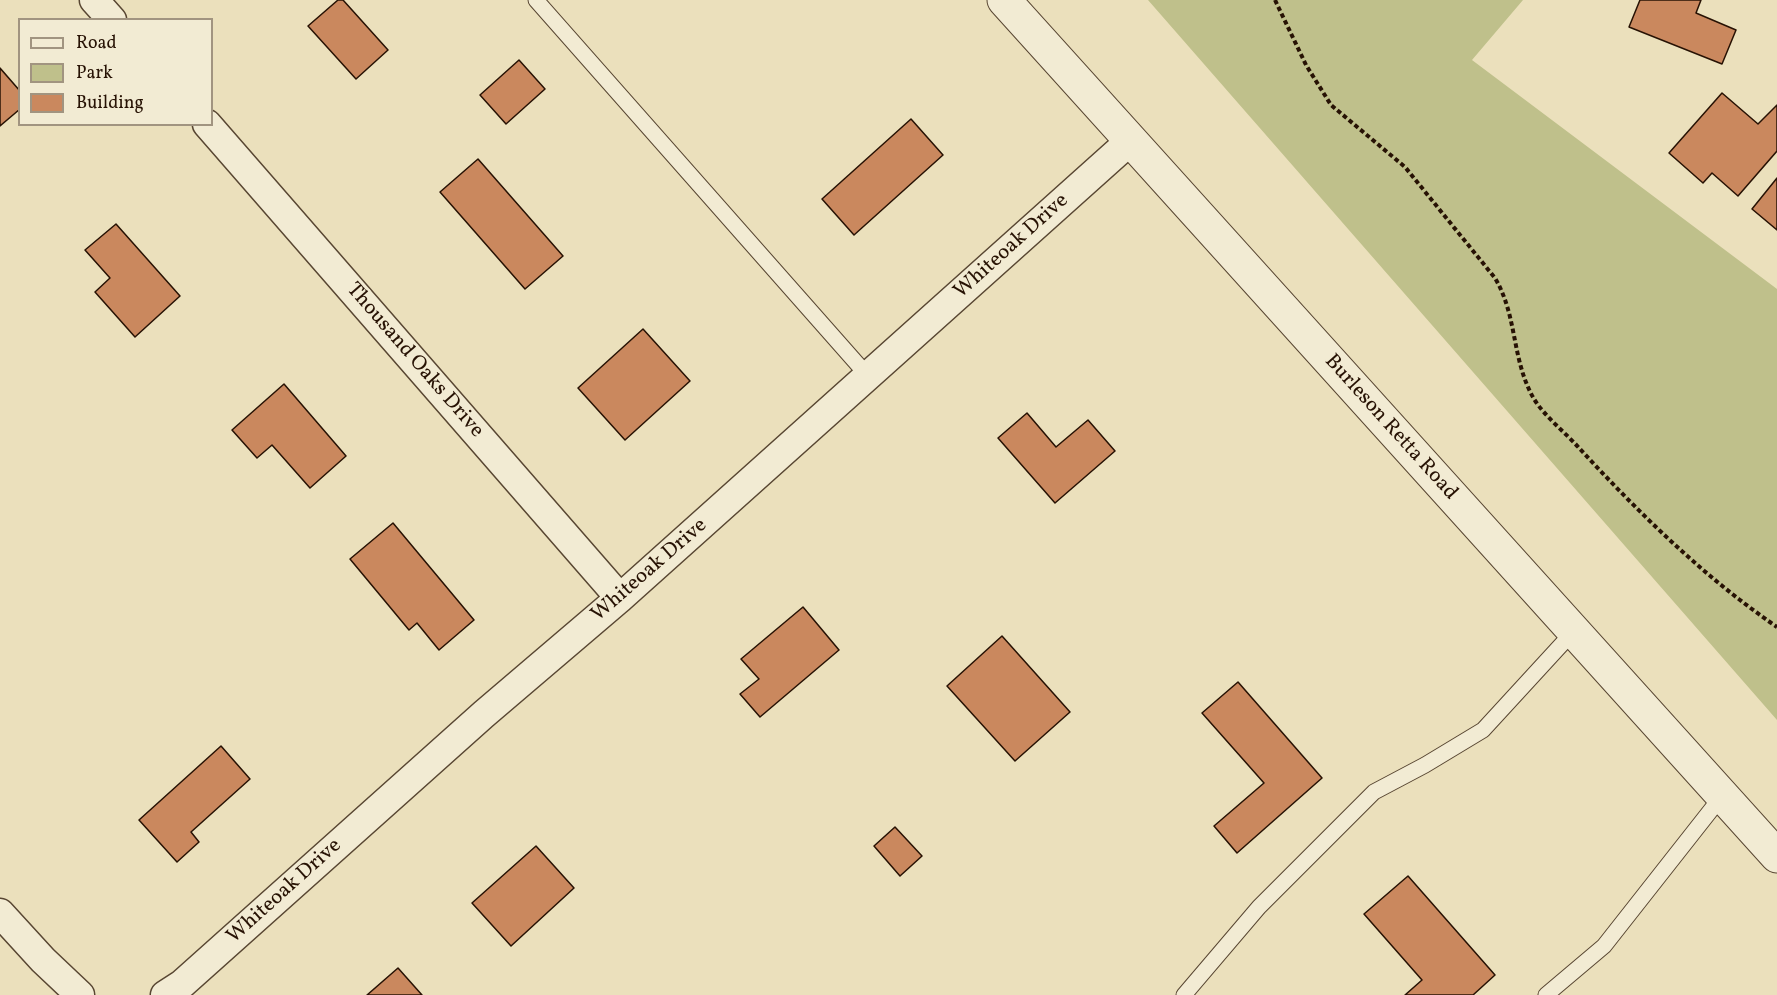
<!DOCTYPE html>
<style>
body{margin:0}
#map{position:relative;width:1777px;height:995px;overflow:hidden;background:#ebe0bc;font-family:Vollkorn,serif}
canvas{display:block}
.legend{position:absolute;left:18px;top:18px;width:195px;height:108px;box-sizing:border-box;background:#f2ebd3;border:2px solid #a19480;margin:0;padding:8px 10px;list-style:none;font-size:18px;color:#271204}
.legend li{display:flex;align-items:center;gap:12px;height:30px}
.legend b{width:30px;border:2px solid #a19480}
</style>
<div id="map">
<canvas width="1777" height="995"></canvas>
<ul class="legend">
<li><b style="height:8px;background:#f2ebd3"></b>Road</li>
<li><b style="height:16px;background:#bfc08b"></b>Park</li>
<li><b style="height:16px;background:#ca885e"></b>Building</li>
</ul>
</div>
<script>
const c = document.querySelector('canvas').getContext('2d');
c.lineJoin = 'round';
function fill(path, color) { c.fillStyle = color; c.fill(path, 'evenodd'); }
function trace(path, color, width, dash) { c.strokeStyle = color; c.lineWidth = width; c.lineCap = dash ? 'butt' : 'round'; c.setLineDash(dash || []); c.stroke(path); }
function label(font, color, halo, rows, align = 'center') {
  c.font = font + ' Vollkorn,serif'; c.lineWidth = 4.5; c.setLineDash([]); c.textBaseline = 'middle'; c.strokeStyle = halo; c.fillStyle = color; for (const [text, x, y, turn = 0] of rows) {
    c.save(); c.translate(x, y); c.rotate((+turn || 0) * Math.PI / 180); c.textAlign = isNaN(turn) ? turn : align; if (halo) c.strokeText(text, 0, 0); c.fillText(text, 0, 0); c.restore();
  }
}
const green = new Path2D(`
 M 1148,0 L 1523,0 L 1472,60 L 1777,289 L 1777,720 Z`);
const building = new Path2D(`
 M 338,0 L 343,0 L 388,50 L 356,79 L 308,26 Z
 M 1640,0 L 1701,0 L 1696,13 L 1736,30 L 1722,64 L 1629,27 Z
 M 519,60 L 545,89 L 506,124 L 480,95 Z
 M 0,68 L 20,91 L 20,109 L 0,126 Z
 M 1722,93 L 1758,124 L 1777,105 L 1777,151 L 1738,196 L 1712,173 L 1703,183 L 1669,153 Z
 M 911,119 L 943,155 L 854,235 L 822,199 Z
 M 478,159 L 563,256 L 525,289 L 440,192 Z
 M 1777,178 L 1777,230 L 1752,209 Z
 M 116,224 L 180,296 L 135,337 L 95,292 L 110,278 L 85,250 Z
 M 643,329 L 690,381 L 625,440 L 578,388 Z
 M 284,384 L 346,456 L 310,488 L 272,445 L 257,458 L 232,430 Z
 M 1027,413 L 1056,447 L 1088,420 L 1115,451 L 1055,503 L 998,438 Z
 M 393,523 L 474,620 L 439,650 L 417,623 L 409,630 L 350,559 Z
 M 803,607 L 839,650 L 760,717 L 740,694 L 759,679 L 741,659 Z
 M 1002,636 L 1070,712 L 1015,761 L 947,686 Z
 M 1238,682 L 1322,778 L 1237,853 L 1214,826 L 1264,783 L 1202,713 Z
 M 221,746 L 250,779 L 191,832 L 199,842 L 177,862 L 139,820 Z
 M 895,827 L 922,856 L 900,876 L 874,846 Z
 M 536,846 L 574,888 L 511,946 L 472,903 Z
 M 1408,876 L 1495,975 L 1473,995 L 1405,995 L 1422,980 L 1364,914 Z
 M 398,968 L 422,995 L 367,995 Z`);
const path = new Path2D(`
 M 1275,0 L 1306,65 L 1331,105 L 1405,167 L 1495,278 C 1518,317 1511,359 1534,399 C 1545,417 1566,433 1580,449 C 1640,514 1704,577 1777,627`);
const service = new Path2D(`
 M 536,0 L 868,376
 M 1184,995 L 1259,907 L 1374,792 L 1425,765 L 1483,730 L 1573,632
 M 1546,995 L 1604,946 L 1722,796`);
const minor = new Path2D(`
 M 94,0 L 112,20
 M 207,124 L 620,598
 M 0,913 L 43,960 L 80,995
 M 165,995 L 182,984 L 484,714 L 620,598 L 1130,141`);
const tertiary = new Path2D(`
 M 1004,0 L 1777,856`);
const streetNames = [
 ["Whiteoak Drive",1012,247,-42],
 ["Thousand Oaks Drive",414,361,49],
 ["Burleson Retta Road",1390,428,48],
 ["Whiteoak Drive",650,571,-41],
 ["Whiteoak Drive",285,892,-42]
];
fill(green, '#bfc08b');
fill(building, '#ca885e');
trace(building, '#271204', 1.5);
trace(service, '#584632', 17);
trace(minor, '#584632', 31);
trace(tertiary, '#584632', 35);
trace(path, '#271204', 4, [4.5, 3]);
trace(service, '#f2ebd3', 15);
trace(minor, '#f2ebd3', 28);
trace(tertiary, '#f2ebd3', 33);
label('21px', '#271204', '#f2ebd3', streetNames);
</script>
